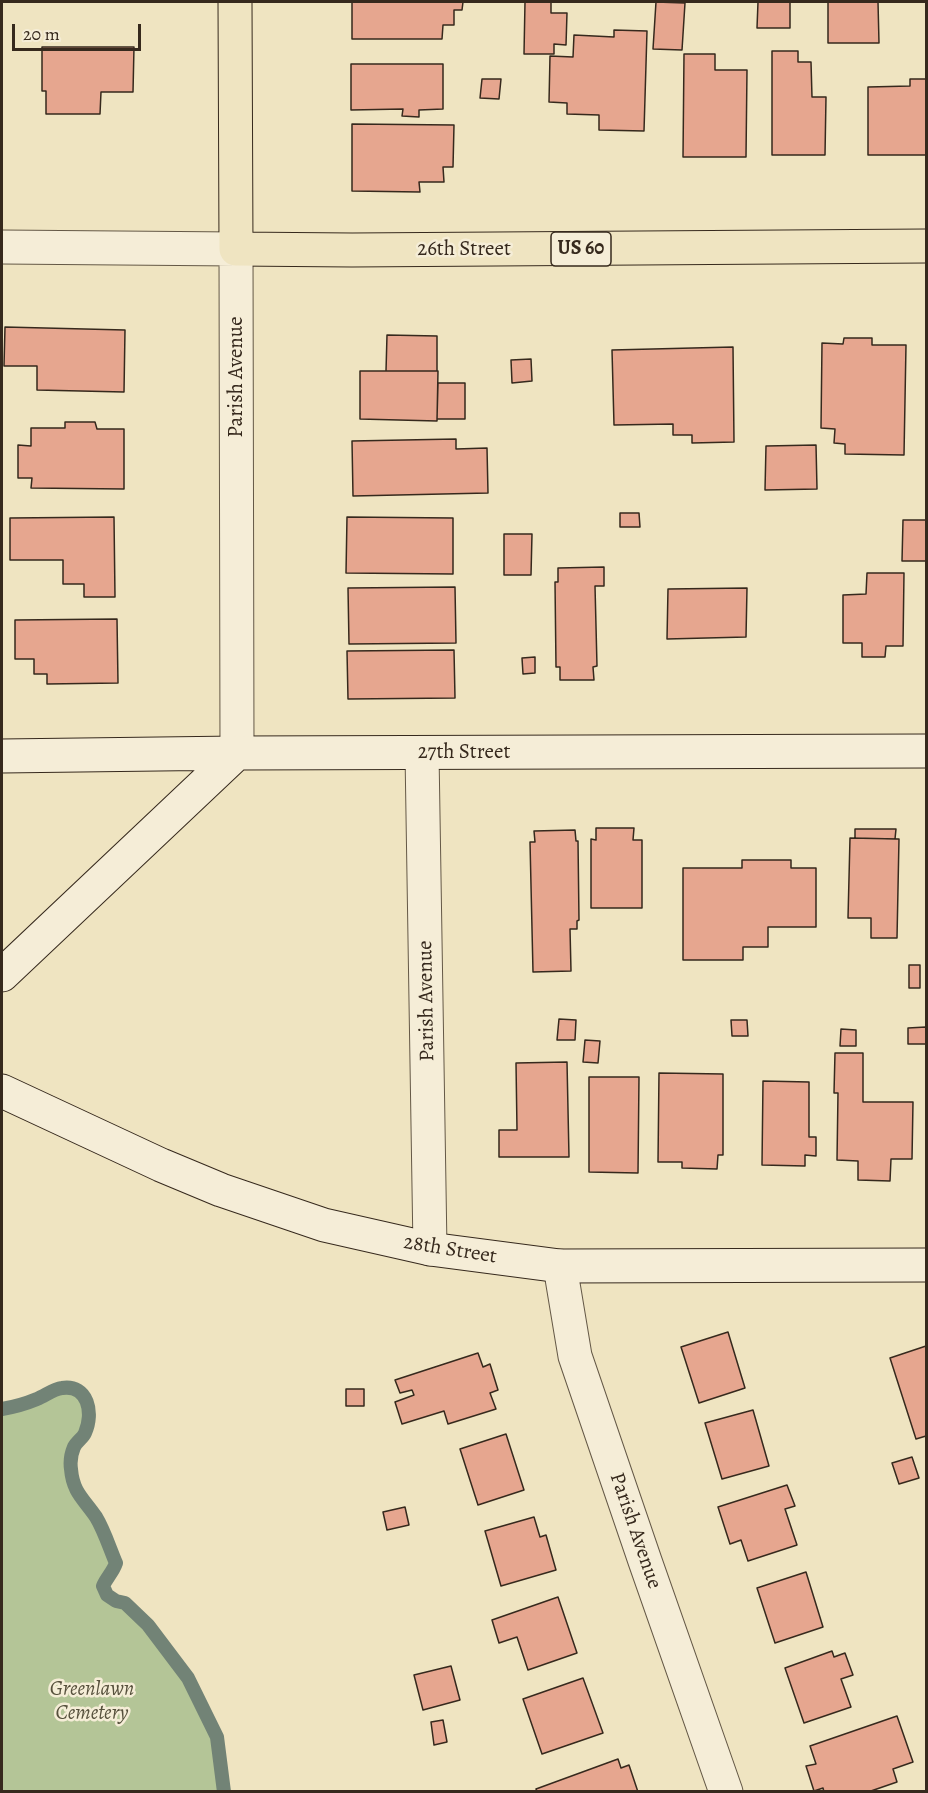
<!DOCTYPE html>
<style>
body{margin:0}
#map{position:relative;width:928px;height:1793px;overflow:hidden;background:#efe4c1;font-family:Alegreya,serif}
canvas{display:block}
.frame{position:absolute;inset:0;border:3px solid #36291d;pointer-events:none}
.scale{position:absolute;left:12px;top:24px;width:129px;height:27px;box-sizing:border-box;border:3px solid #36291d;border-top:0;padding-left:8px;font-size:18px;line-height:21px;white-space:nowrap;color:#36291d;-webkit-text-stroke:4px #f5edd7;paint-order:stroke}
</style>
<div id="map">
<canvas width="928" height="1793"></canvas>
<div class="frame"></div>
<div class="scale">20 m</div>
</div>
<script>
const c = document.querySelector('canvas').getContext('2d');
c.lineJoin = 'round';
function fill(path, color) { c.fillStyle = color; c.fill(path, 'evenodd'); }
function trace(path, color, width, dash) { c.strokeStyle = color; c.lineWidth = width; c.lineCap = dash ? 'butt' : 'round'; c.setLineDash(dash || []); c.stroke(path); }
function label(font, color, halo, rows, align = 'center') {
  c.font = font + ' Alegreya,serif'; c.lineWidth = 5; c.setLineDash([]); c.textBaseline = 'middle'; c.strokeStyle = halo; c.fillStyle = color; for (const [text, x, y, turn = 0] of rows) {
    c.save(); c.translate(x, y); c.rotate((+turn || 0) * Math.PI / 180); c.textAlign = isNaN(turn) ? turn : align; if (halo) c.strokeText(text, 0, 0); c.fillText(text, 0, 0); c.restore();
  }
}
const green = new Path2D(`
 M 60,1388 C 80,1388 89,1393 89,1414 C 88,1421 88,1430 83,1436 C 78,1443 73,1446 71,1455 C 69,1462 70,1471 72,1478 C 77,1495 86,1503 95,1517 C 104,1530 110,1548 116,1563 C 113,1572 107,1577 103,1586 L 107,1595 L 116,1601 L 125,1603 L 148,1625 L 188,1678 L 217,1737 L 224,1791 L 2,1791 L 2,1409 C 22,1405 41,1397 60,1388 Z`);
const stream = new Path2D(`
 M 2,1409 C 14,1407 25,1404 37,1399 C 45,1396 53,1389 62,1388 C 88,1384 94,1413 85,1433 C 83,1438 77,1441 74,1447 C 71,1454 70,1462 71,1469 C 73,1493 84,1499 96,1517 C 104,1530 110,1549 116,1563 C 113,1572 107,1577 103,1586 L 107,1595 L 116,1601 L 125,1603 L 148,1625 L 188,1678 L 217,1737 L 224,1792`);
const building = new Path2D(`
 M 352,2 L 463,2 L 462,10 L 454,10 L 454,25 L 443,25 L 442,39 L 352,39 Z
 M 525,2 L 551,2 L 551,13 L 567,13 L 566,45 L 554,44 L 554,54 L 524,54 Z
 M 656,2 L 685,3 L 682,50 L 653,49 Z
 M 758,2 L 790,2 L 790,28 L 757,28 Z
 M 828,2 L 878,2 L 879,43 L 828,43 Z
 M 614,30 L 647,31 L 644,131 L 599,130 L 599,115 L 567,114 L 567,103 L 549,102 L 550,56 L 573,57 L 574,35 L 614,37 Z
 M 42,47 L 134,47 L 133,92 L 101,92 L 100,114 L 46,114 L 46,91 L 42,91 Z
 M 772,51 L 798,51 L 798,62 L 811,62 L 812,97 L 826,97 L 825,155 L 772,155 Z
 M 684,54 L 715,54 L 715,70 L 747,70 L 746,157 L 683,157 Z
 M 351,64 L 443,64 L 443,109 L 419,110 L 419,117 L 402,116 L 403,109 L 351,110 Z
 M 482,79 L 501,79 L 499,99 L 480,98 Z
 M 910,79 L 926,79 L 926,155 L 868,155 L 868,87 L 910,86 Z
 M 352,124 L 454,125 L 453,167 L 443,167 L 444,182 L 419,182 L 420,192 L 352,191 Z
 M 5,327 L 125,330 L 124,392 L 37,390 L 37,366 L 4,366 Z
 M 387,335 L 437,336 L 437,371 L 386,371 Z
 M 844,338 L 872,338 L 872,345 L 906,345 L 904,455 L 845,454 L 845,444 L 834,443 L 835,429 L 821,428 L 822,343 L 843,344 Z
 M 733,347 L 734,442 L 692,443 L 692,435 L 673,435 L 673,424 L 614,425 L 612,350 Z
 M 531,359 L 532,381 L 512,383 L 511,360 Z
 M 360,371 L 438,371 L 437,421 L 360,419 Z
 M 438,383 L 465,383 L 465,419 L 437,419 Z
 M 65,422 L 95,422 L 97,429 L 124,429 L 124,489 L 31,488 L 32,478 L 18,478 L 18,445 L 31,446 L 31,428 L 65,428 Z
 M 456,439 L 456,449 L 487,448 L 488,493 L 353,496 L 352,441 Z
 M 816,445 L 817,489 L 765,490 L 766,446 Z
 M 620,513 L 639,513 L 640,527 L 620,527 Z
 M 114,517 L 115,597 L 84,597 L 84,584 L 63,584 L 63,560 L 10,560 L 10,518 Z
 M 347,517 L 453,518 L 453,574 L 346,573 Z
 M 903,520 L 926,520 L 926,561 L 902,561 Z
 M 504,534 L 532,534 L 531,575 L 504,575 Z
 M 604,567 L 604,586 L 595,586 L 597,666 L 593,667 L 594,680 L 560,680 L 560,667 L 556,667 L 555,582 L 558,582 L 558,568 Z
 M 867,573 L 904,573 L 903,646 L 886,646 L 885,657 L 862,657 L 862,643 L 843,643 L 843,595 L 866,594 Z
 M 455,587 L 456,643 L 349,644 L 348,588 Z
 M 747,588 L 746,637 L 667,639 L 668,589 Z
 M 117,619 L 118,683 L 47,684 L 47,674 L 34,674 L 34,659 L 15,659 L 15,620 Z
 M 454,650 L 455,698 L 348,699 L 347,651 Z
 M 535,657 L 535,673 L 523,674 L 522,658 Z
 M 596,828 L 634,828 L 633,840 L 642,840 L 642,908 L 591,908 L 591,839 L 596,840 Z
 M 855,829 L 896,829 L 895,839 L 855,838 Z
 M 575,830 L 576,841 L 578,841 L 579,920 L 577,921 L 577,929 L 570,929 L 571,971 L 533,972 L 530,842 L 535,842 L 534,831 Z
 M 850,838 L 899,839 L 897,938 L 871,938 L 871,918 L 848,918 Z
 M 742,860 L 791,860 L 791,868 L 816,868 L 816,927 L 768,927 L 768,947 L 743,947 L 743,960 L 683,960 L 683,868 L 742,868 Z
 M 909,965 L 920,965 L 920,988 L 909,988 Z
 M 559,1019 L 576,1020 L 575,1040 L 557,1040 Z
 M 731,1020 L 747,1020 L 748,1036 L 732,1036 Z
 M 926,1027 L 926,1044 L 908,1044 L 908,1028 Z
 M 841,1029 L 856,1030 L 856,1046 L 840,1046 Z
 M 585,1040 L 600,1041 L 598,1063 L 583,1062 Z
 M 835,1053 L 863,1053 L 863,1102 L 913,1102 L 912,1159 L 891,1159 L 890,1181 L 858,1180 L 858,1161 L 837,1160 L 838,1093 L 834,1093 Z
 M 567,1062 L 569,1157 L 499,1157 L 499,1130 L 517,1130 L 516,1063 Z
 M 659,1073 L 723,1074 L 723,1155 L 718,1155 L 717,1169 L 682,1168 L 682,1162 L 658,1162 Z
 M 589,1077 L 639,1077 L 638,1173 L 589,1172 Z
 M 763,1081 L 809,1082 L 809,1137 L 816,1137 L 816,1156 L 805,1155 L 805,1166 L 762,1165 Z
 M 728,1332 L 745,1388 L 699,1403 L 681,1347 Z
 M 926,1346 L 926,1436 L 916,1439 L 890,1358 Z
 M 478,1353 L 483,1367 L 490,1364 L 498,1390 L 490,1393 L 496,1409 L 448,1424 L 444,1411 L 402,1424 L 395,1402 L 414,1395 L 412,1390 L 400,1393 L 395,1380 Z
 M 346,1389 L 364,1389 L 364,1406 L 346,1406 Z
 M 753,1410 L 769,1466 L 722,1479 L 705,1423 Z
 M 506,1434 L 524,1490 L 478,1505 L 460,1449 Z
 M 912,1457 L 919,1478 L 899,1484 L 892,1463 Z
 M 787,1485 L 795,1506 L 785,1509 L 797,1545 L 748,1561 L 741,1540 L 730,1544 L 718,1507 Z
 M 405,1507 L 409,1525 L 387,1530 L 383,1512 Z
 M 534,1517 L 540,1537 L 546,1535 L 556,1570 L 501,1586 L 485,1531 Z
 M 806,1572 L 823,1627 L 775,1643 L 757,1588 Z
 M 558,1597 L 577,1653 L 528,1670 L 517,1637 L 499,1643 L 492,1620 Z
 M 832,1651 L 834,1657 L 845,1653 L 853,1675 L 841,1679 L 851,1707 L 804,1723 L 785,1668 Z
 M 451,1666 L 460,1700 L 423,1710 L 414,1675 Z
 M 583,1678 L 603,1733 L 542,1754 L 523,1699 Z
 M 897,1716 L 913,1762 L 893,1769 L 897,1782 L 868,1792 L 824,1792 L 823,1788 L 814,1791 L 806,1766 L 816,1764 L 810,1746 Z
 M 443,1720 L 447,1742 L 434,1745 L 431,1722 Z
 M 618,1759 L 621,1768 L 629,1765 L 638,1792 L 537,1792 L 536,1789 Z`);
const street = new Path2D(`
 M 2,247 L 236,249 L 237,753
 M 422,753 L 430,1249
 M 560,1266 L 575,1356 L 645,1561 L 726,1792`);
const secondary = new Path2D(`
 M 2,756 L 237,753 L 926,751
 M 2,975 L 237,753
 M 2,1091 L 161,1165 L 221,1190 L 324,1225 L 430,1249 L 560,1266 L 926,1265`);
const primary = new Path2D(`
 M 235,2 L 236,249 L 352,250 L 926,246`);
const shields = [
 [581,249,60]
];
const shieldNames = [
 ["US 60",581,249]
];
const streetNames = [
 ["26th Street",464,250],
 ["Parish Avenue",237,377,-90],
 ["27th Street",464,753],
 ["Parish Avenue",427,1001,-91],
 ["28th Street",450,1250,9],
 ["Parish Avenue",635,1531,71]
];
const parkNames = [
 ["Greenlawn",92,1690],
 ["Cemetery",92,1714]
];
fill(green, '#b4c597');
trace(stream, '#728376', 14);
fill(building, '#e6a68f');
trace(building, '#36291d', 1.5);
trace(street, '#645846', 35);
trace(secondary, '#36291d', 35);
trace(primary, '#36291d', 35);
trace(street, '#f5edd7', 33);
trace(secondary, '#f5edd7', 33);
trace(primary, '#efe4c1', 33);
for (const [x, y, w] of shields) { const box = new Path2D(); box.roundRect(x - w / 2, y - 17, w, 34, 4.5); c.fillStyle = '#f5edd7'; c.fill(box); trace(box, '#36291d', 1.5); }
label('bold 20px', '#36291d', null, shieldNames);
label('21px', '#36291d', '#f5edd7', streetNames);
label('italic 21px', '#56503c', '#f5edd7', parkNames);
</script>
